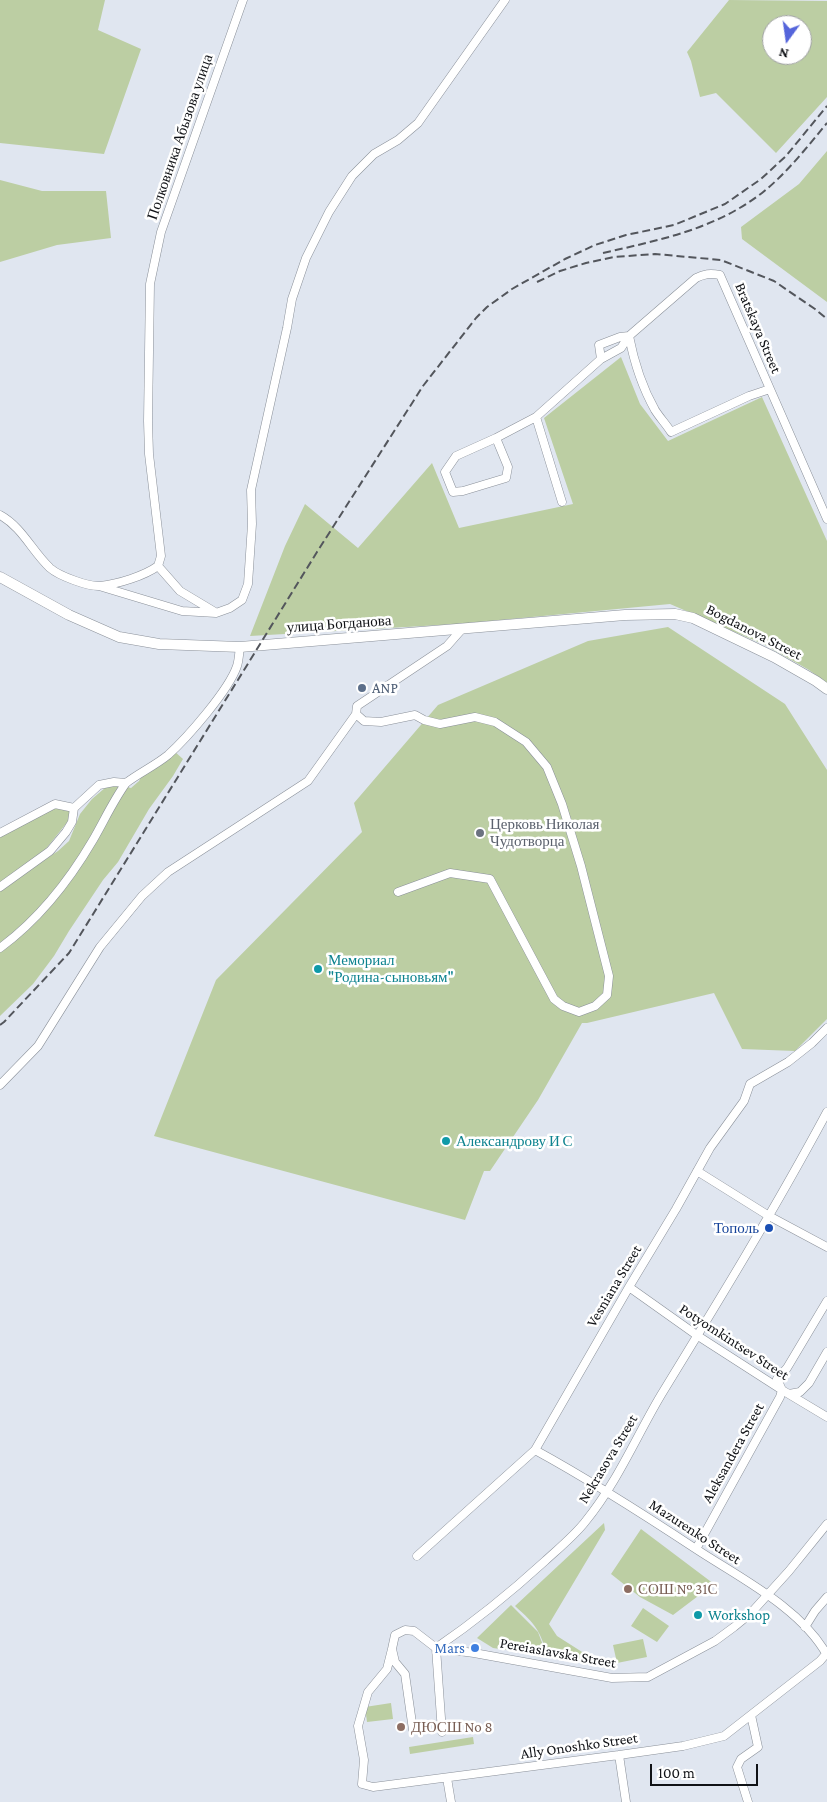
<!DOCTYPE html>
<meta charset="utf-8">
<style>
body{margin:0}
#map{position:relative;width:827px;height:1802px;overflow:hidden;background:#e0e6f0;font-family:"Crimson Pro",serif}
canvas{display:block}
.north{position:absolute;left:762px;top:15px;width:50px;height:50px;box-sizing:border-box;background:#fff;border:1px solid #9fa0a2;border-radius:50%;rotate:194deg;font-size:14px;font-weight:700;line-height:20px;text-align:center;color:#101216}
.north::after{content:'';display:block;margin:auto;width:18px;height:22px;background:#5565db;clip-path:polygon(50% 0,100% 100%,50% 72%,0 100%)}
.scale{position:absolute;left:650px;top:1764px;width:108px;height:22px;box-sizing:border-box;border:2px solid #101216;border-top:0;padding-left:6px;font-size:15px;line-height:18px;white-space:nowrap;color:#101216;-webkit-text-stroke:4px #fff;paint-order:stroke}
</style>
<div id="map">
<canvas width="827" height="1802"></canvas>
<div class="north">N</div>
<div class="scale">100 m</div>
</div>
<script>
const c = document.querySelector('canvas').getContext('2d');
c.lineJoin = 'round';
function fill(path, color) { c.fillStyle = color; c.fill(path, 'evenodd'); }
function trace(path, color, width, dash) { c.strokeStyle = color; c.lineWidth = width; c.lineCap = dash ? 'butt' : 'round'; c.setLineDash(dash || []); c.stroke(path); }
function label(font, color, halo, rows, align = 'center') {
  c.font = font + ' "Crimson Pro",serif'; c.lineWidth = 5; c.setLineDash([]); c.textBaseline = 'middle'; c.strokeStyle = halo; c.fillStyle = color; for (const [text, x, y, turn = 0] of rows) {
    c.save(); c.translate(x, y); c.rotate((+turn || 0) * Math.PI / 180); c.textAlign = isNaN(turn) ? turn : align; if (halo) c.strokeText(text, 0, 0); c.fillText(text, 0, 0); c.restore();
  }
}
const green = new Path2D(`
 M 0,0 L 105,0 L 98,30 L 141,49 L 104,154 L 0,143 Z
 M 729,0 L 827,1 L 827,97 L 776,153 L 716,93 L 700,97 L 691,61 L 687,52 ZM 772,25 L 802,25 L 802,55 L 772,55 Z
 M 827,151 L 827,302 L 742,239 L 741,227 L 799,184 Z
 M 0,180 L 42,191 L 106,191 L 111,238 L 57,245 L 0,262 Z
 M 621,357 L 640,404 L 668,441 L 762,397 L 827,541 L 827,683 L 809,670 L 765,645 L 670,604 L 458,624 L 250,636 L 285,546 L 305,504 L 358,548 L 432,463 L 459,528 L 573,504 L 544,418 Z
 M 668,627 L 785,704 L 827,770 L 827,1019 L 795,1051 L 742,1049 L 714,993 L 587,1023 L 582,1023 L 538,1100 L 490,1171 L 484,1171 L 465,1220 L 154,1136 L 216,980 L 362,832 L 354,803 L 438,705 L 588,641 Z
 M 174,751 L 183,759 L 173,776 L 149,809 L 118,862 L 103,880 L 69,931 L 54,956 L 33,984 L 0,1016 L 0,889 L 58,851 L 69,841 L 80,814 L 92,799 L 106,787 L 120,785 L 131,788 L 139,781 L 144,771 Z
 M 55,807 L 70,809 L 69,820 L 41,855 L 0,886 L 0,835 Z
 M 604,1523 L 605,1530 L 549,1624 L 557,1636 L 590,1657 L 588,1661 L 548,1656 C 539,1629 536,1625 515,1606 Z
 M 641,1529 L 714,1584 L 673,1615 L 640,1597 L 611,1574 Z
 M 511,1605 L 538,1632 L 547,1656 L 493,1648 L 477,1638 Z
 M 643,1608 L 669,1626 L 657,1642 L 631,1626 Z
 M 643,1639 L 647,1657 L 617,1663 L 613,1645 Z
 M 391,1703 L 393,1719 L 367,1722 L 365,1707 Z
 M 473,1737 L 474,1744 L 410,1754 L 409,1747 Z`);
const minor = new Path2D(`
 M 601,359 L 599,345 L 620,337 L 629,336
 M 770,389 L 749,396 L 671,432 C 666,424 660,418 655,410 C 642,387 634,362 629,336 L 696,278 C 704,274 710,273 720,275 L 827,519
 M 536,417 L 562,502
 M 496,438 L 456,456 L 445,472 L 453,492 L 463,491 L 506,478 L 508,467 L 496,438 L 536,417 L 601,359 L 621,348 L 629,336
 M 0,515 C 22,527 32,551 50,568 C 59,576 89,587 100,586 C 118,584 144,576 158,566 L 161,556 L 149,454 L 148,421 L 150,284 L 161,232 L 243,0
 M 158,566 L 180,591 L 215,612
 M 99,586 L 182,611 L 216,613 L 230,608 L 242,600 L 248,584 L 252,524 L 251,490 L 287,328 L 292,299 L 306,258 L 329,212 L 352,176 L 374,154 L 398,140 L 418,123 L 505,0
 M 0,833 L 55,804 L 74,808
 M 0,887 L 50,851 L 66,832 L 72,822 L 74,808 L 99,785 L 114,782 L 126,783 C 139,773 156,765 168,755 C 187,738 229,690 237,666 C 239,660 239,653 240,647
 M 398,892 L 450,873 L 490,879 L 554,999 L 563,1006 L 579,1012 L 595,1006 L 607,995 L 609,976 L 581,866 L 562,804 L 547,767 L 526,742 L 495,722 L 475,717 L 440,724 L 424,720 L 415,715 L 381,722 L 364,721 L 356,714 L 357,706 L 447,646 L 462,629
 M 0,948 C 38,920 69,881 93,840 C 104,821 113,801 126,783
 M 0,1085 L 38,1046 L 100,947 L 142,896 L 168,872 L 308,781 L 356,714
 M 697,1171 L 769,1216 L 827,1247
 M 629,1287 L 698,1336 L 782,1390 L 827,1417
 M 789,1394 L 800,1392 L 809,1383 L 827,1352
 M 535,1450 C 590,1480 643,1514 696,1549 C 740,1578 801,1608 827,1655
 M 696,1549 L 780,1397 L 782,1390 L 777,1379 L 787,1368 L 827,1301
 M 417,1556 L 535,1450 L 629,1287 L 676,1209 L 710,1148 L 744,1101 L 750,1084 L 788,1062 L 812,1043 L 827,1028
 M 805,1627 L 815,1611 L 827,1597
 M 436,1648 C 474,1622 510,1593 545,1561 C 558,1549 574,1536 585,1522 C 617,1483 636,1437 661,1395 C 718,1302 775,1209 827,1112
 M 436,1648 L 442,1732
 M 392,1649 L 387,1669 L 368,1692 L 358,1726 L 364,1760 L 362,1784 L 373,1787 L 619,1755 L 683,1746 L 724,1736 L 820,1661 L 827,1653
 M 413,1730 L 405,1674 L 395,1662 L 392,1649 L 395,1635 L 405,1630 L 414,1631 L 436,1648 L 474,1653 L 612,1678 L 648,1677 L 715,1641 L 734,1627 L 751,1613 L 789,1571 L 827,1524
 M 619,1755 L 626,1802
 M 447,1778 L 451,1802
 M 748,1802 L 737,1767 L 741,1759 L 758,1747 L 751,1715`);
const major = new Path2D(`
 M 0,577 L 69,615 L 119,637 L 159,644 L 240,647 L 625,615 L 675,614 L 693,618 L 774,657 L 816,681 L 827,689`);
const rail = new Path2D(`
 M 603,253 C 660,240 715,229 762,193 C 787,173 807,147 827,123
 M 537,282 L 560,271 L 586,263 L 614,257 L 655,254 L 721,260 L 774,281 L 815,309 L 827,319
 M 0,1025 L 4,1022 L 69,953 L 317,552 L 423,386 L 476,318 L 487,307 L 512,289 L 565,259 L 595,245 L 626,235 L 674,225 L 725,204 L 761,179 L 786,156 L 827,106`);
const markers = [
 [362,688,5,"#5c6f8a"],
 [480,833,5,"#6b7280"],
 [318,969,5,"#0f9aa8"],
 [446,1141,5,"#0f9aa8"],
 [769,1228,5,"#1a4fb4"],
 [628,1589,5,"#8d6e63"],
 [698,1615,5,"#0f9aa8"],
 [475,1648,5,"#3f7fe0"],
 [401,1727,5,"#8d6e63"]
];
const streetNames = [
 ["Полковника Абызова улица",180,137,-71],
 ["Bratskaya Street",758,328,67],
 ["улица Богданова",339,624,-4],
 ["Bogdanova Street",754,632,27],
 ["Vesniana Street",614,1286,-59],
 ["Potyomkintsev Street",734,1342,33],
 ["Aleksandera Street",733,1453,-61],
 ["Nekrasova Street",608,1459,-59],
 ["Mazurenko Street",695,1532,33],
 ["Pereiaslavska Street",558,1653,10],
 ["Ally Onoshko Street",579,1746,-8]
];
const serviceNames = [
 ["ANP",372,688]
];
const worshipNames = [
 ["Церковь Николая",490,824],
 ["Чудотворца",490,841]
];
const cultureNames = [
 ["Мемориал",328,960],
 ["\"Родина-сыновьям\"",328,977],
 ["Александрову И С",456,1141],
 ["Workshop",708,1615]
];
const transitNames = [
 ["Тополь",759,1228]
];
const educationNames = [
 ["СОШ № 31С",638,1589],
 ["ДЮСШ No 8",411,1727]
];
const shopNames = [
 ["Mars",465,1648]
];
fill(green, '#bccea3');
trace(minor, '#8a9099', 9);
trace(major, '#8a9099', 11);
trace(minor, '#fff', 8);
trace(major, '#fff', 10);
trace(rail, '#53565c', 2, [8, 4]);
for (const [x, y, r, color] of markers) { const dot = new Path2D(); dot.arc(x, y, r, 0, 2 * Math.PI); c.fillStyle = color; c.fill(dot); trace(dot, '#fff', 2); }
label('15px', '#101216', '#fff', streetNames);
label('15px', '#4e5e75', '#fff', serviceNames, 'left');
label('15px', '#5b616d', '#fff', worshipNames, 'left');
label('15px', '#0d838f', '#fff', cultureNames, 'left');
label('15px', '#164399', '#fff', transitNames, 'right');
label('15px', '#785e54', '#fff', educationNames, 'left');
label('15px', '#366cbe', '#fff', shopNames, 'right');
</script>
